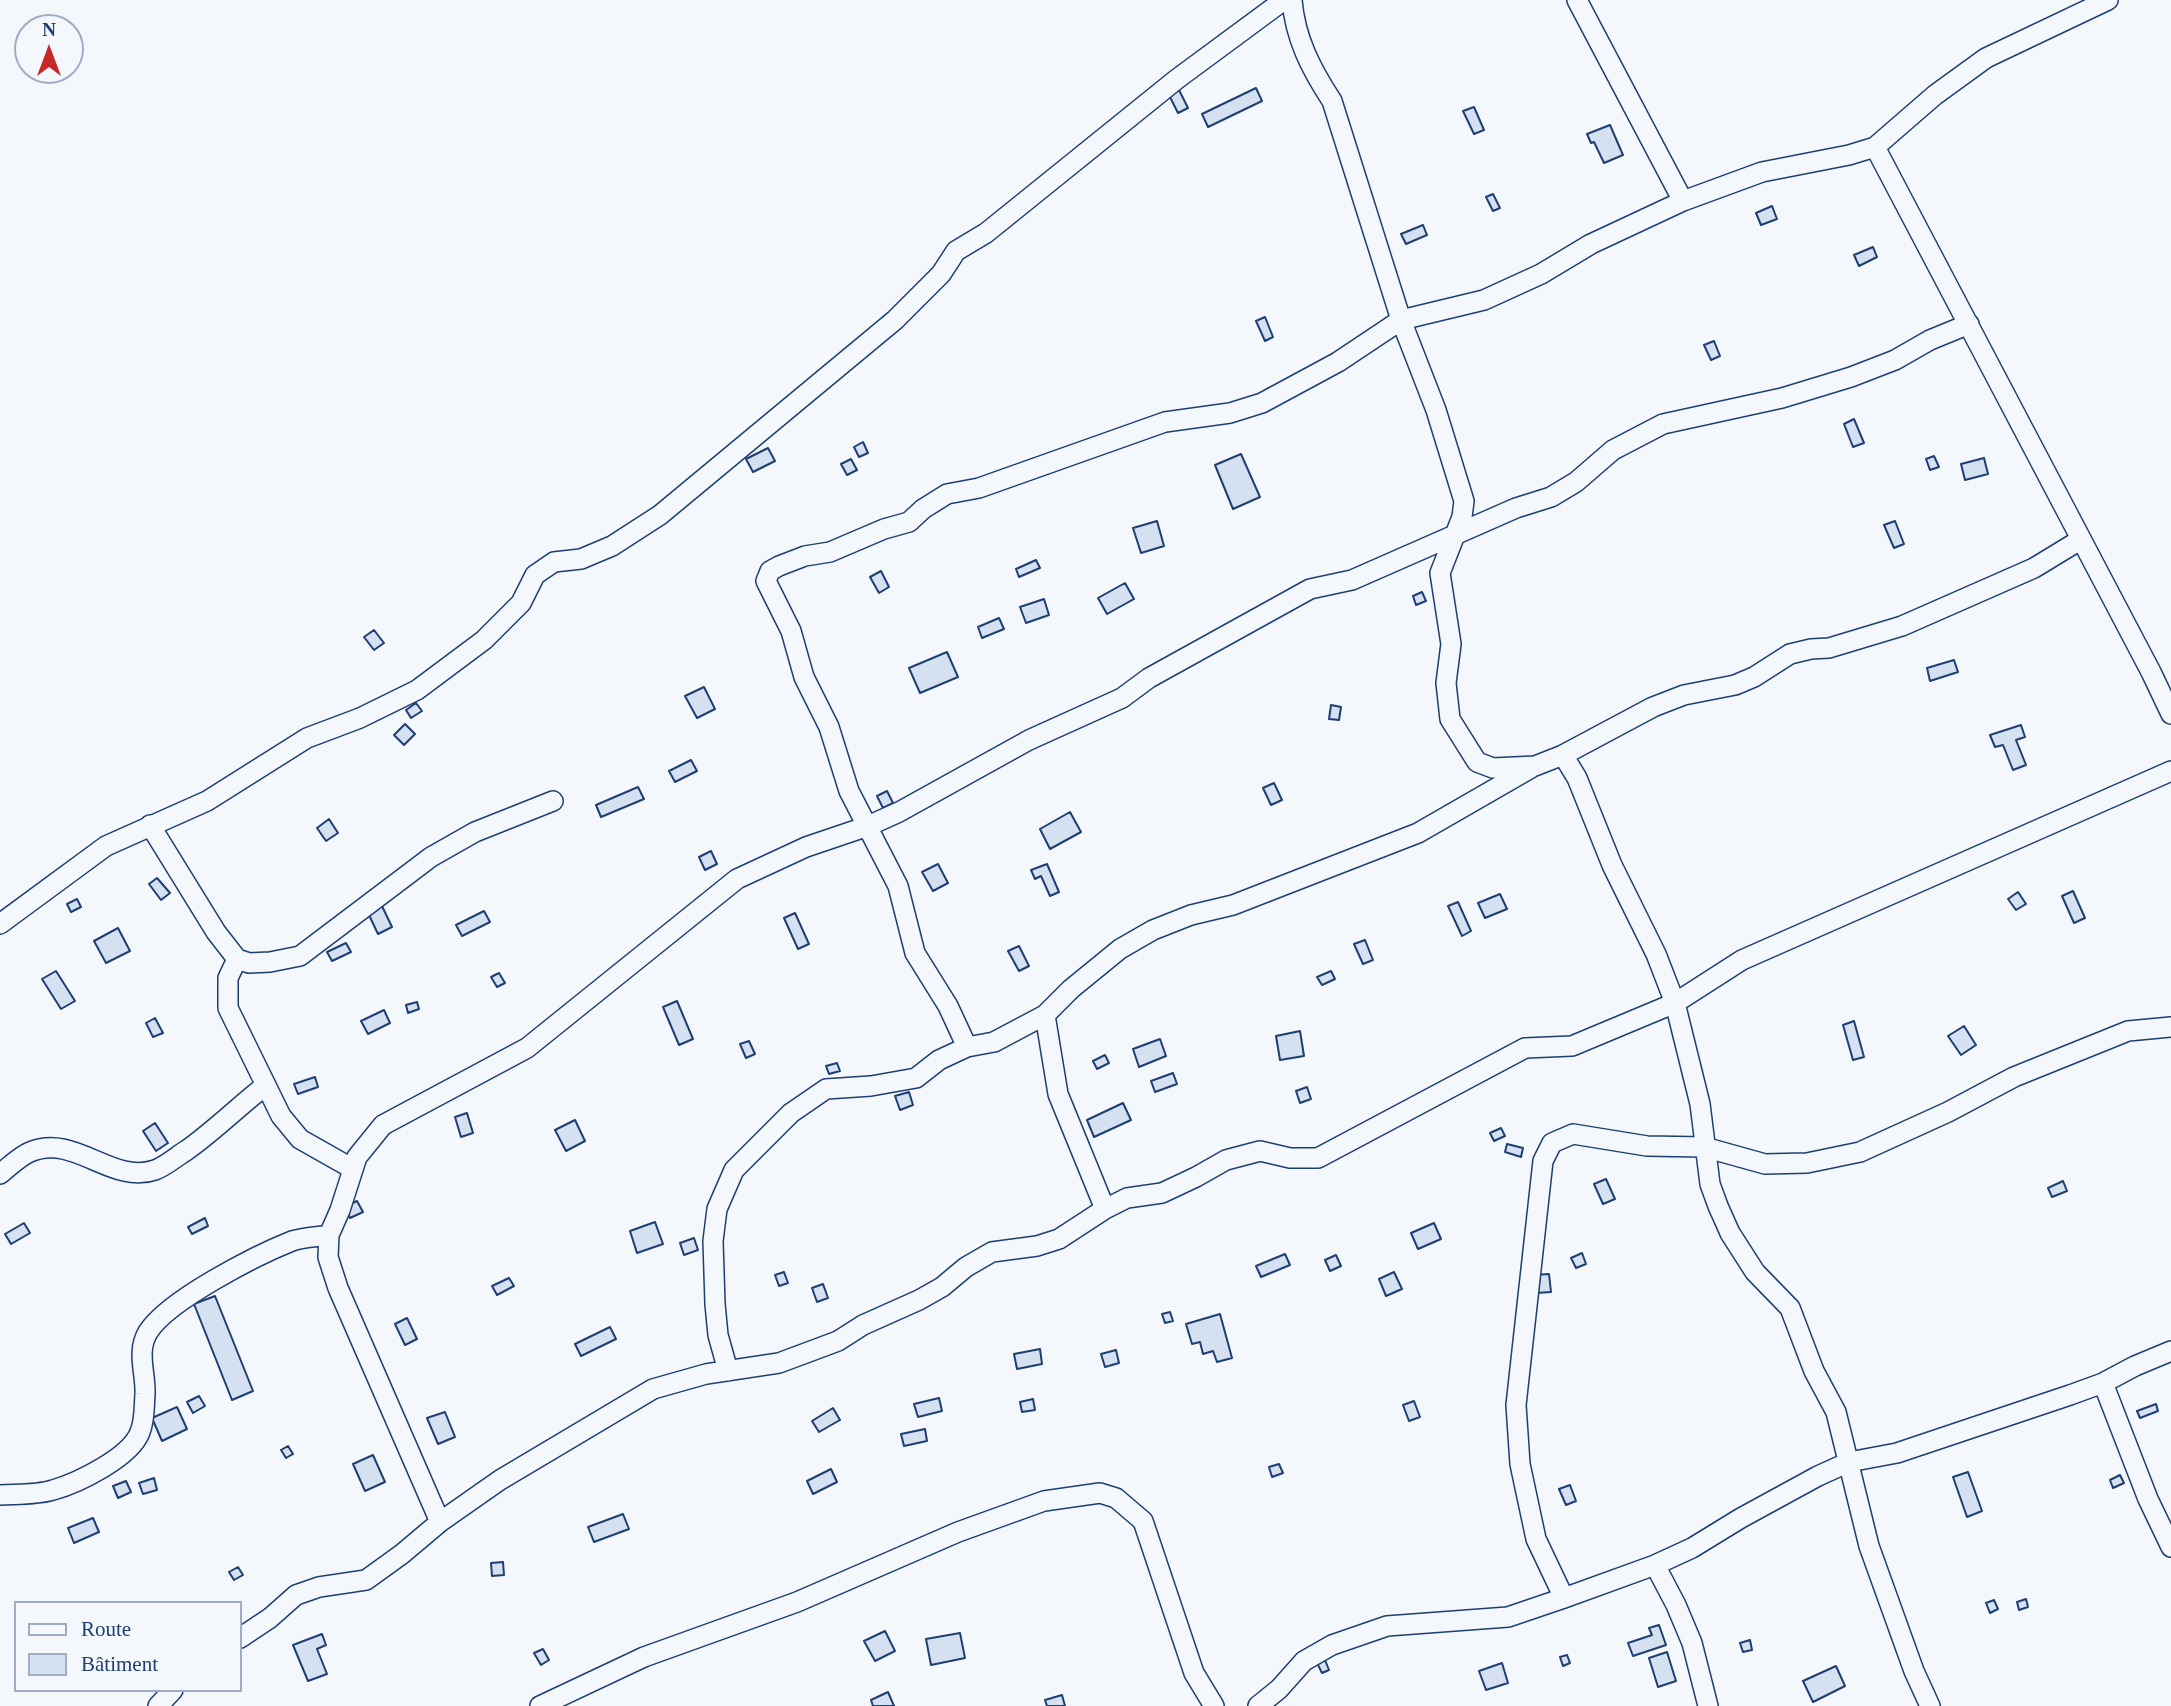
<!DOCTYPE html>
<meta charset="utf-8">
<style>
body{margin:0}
#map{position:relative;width:2171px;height:1706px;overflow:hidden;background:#f4f7fb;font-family:Georgia,serif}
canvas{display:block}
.legend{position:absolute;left:14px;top:1601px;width:228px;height:91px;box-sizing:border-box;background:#f4f7fb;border:2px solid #9eadc5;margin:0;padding:9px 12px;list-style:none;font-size:21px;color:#1d3f73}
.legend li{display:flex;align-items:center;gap:14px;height:35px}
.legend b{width:35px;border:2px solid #9eadc5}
.north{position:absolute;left:14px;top:14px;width:70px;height:70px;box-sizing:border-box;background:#f4f7fb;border:2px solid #9eadc5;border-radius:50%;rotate:0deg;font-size:19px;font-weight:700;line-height:28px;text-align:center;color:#1d3f73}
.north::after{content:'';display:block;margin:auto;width:24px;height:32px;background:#c62828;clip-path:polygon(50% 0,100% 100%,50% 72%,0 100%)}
</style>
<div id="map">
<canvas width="2171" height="1706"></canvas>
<ul class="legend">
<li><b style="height:9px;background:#f4f7fb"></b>Route</li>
<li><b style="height:19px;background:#d5e0f0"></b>Bâtiment</li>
</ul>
<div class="north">N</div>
</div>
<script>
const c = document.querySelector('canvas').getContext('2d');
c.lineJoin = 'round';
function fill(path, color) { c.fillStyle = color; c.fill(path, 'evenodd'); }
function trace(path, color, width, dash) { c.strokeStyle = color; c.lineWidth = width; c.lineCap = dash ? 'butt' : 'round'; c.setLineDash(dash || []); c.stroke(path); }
const building = new Path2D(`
 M 1178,88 L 1188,108 L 1178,113 L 1168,93 Z
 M 1256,88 L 1262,101 L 1208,127 L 1202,114 Z
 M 1474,107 L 1484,130 L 1474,134 L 1463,111 Z
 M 1610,125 L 1623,155 L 1604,163 L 1594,142 L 1591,143 L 1587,134 Z
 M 1493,194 L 1500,208 L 1493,211 L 1486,197 Z
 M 1772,206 L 1777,219 L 1761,225 L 1756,213 Z
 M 1423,225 L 1427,235 L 1406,244 L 1401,234 Z
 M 1873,247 L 1877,257 L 1859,266 L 1854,255 Z
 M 1265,317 L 1273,337 L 1265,341 L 1256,321 Z
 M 1714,341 L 1720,356 L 1711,360 L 1704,345 Z
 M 1854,419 L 1864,443 L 1853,447 L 1844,424 Z
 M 863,442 L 868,453 L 859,457 L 854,447 Z
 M 768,448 L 775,461 L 753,472 L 746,459 Z
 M 1241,454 L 1260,497 L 1233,509 L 1215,465 Z
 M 1934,456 L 1939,467 L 1930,470 L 1926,459 Z
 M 1984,458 L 1988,474 L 1965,480 L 1961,464 Z
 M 851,459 L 857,470 L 847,475 L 841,464 Z
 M 1157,521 L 1164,546 L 1141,553 L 1133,528 Z
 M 1895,521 L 1904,544 L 1894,548 L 1884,525 Z
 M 1036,560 L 1040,568 L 1019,577 L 1016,569 Z
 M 881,571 L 889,587 L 879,593 L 870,577 Z
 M 1125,583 L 1134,599 L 1107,614 L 1098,598 Z
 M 1422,592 L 1426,601 L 1416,605 L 1413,596 Z
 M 1044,599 L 1049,615 L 1026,623 L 1020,607 Z
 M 999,618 L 1004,629 L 982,638 L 978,627 Z
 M 374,630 L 384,643 L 374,650 L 364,637 Z
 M 947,652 L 958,677 L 920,693 L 909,668 Z
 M 1954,660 L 1958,672 L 1930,681 L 1927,668 Z
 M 704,687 L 715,709 L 697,718 L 685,696 Z
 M 416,703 L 422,711 L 411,718 L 406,710 Z
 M 1331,705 L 1341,707 L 1339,720 L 1329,719 Z
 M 405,724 L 415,734 L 404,745 L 394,735 Z
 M 2021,725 L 2025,737 L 2016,740 L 2026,765 L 2013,770 L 2003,745 L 1995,747 L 1990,735 Z
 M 691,760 L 697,771 L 675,782 L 669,771 Z
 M 1274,783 L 1282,800 L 1271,805 L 1263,788 Z
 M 638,787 L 644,799 L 601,817 L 596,805 Z
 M 887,791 L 893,803 L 883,808 L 877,796 Z
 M 1070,812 L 1081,832 L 1050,849 L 1040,829 Z
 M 329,819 L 338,833 L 326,841 L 317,828 Z
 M 711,851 L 717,864 L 705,870 L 699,857 Z
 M 938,864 L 948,883 L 933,891 L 922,872 Z
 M 1047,864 L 1059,892 L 1050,896 L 1041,876 L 1035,879 L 1031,870 Z
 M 157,878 L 170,893 L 161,900 L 149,884 Z
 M 2073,891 L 2085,918 L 2074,923 L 2062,896 Z
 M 2018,892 L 2026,904 L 2016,910 L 2008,899 Z
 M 1500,894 L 1507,909 L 1485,918 L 1478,903 Z
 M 77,899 L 81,907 L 71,912 L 67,904 Z
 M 1458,902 L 1471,931 L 1462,936 L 1448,906 Z
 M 382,906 L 392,927 L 378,934 L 368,913 Z
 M 484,911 L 490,922 L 462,936 L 456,925 Z
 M 795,913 L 809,944 L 798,949 L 784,918 Z
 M 118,928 L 130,951 L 106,963 L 94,941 Z
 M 1365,940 L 1373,960 L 1363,964 L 1354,944 Z
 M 346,943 L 351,952 L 332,961 L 327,952 Z
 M 1019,946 L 1029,966 L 1019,971 L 1008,951 Z
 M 56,971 L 75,1001 L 61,1009 L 42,979 Z
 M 1331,971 L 1335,979 L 1322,985 L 1317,977 Z
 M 499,973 L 505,983 L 497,987 L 491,977 Z
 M 677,1001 L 693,1039 L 679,1045 L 663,1007 Z
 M 417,1002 L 419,1009 L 408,1013 L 406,1005 Z
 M 384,1010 L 390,1023 L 368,1034 L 361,1021 Z
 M 155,1018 L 163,1033 L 153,1037 L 146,1023 Z
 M 1854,1021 L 1864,1057 L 1853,1060 L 1843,1025 Z
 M 1964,1026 L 1976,1045 L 1961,1055 L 1948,1036 Z
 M 1300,1031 L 1304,1056 L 1280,1060 L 1276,1036 Z
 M 1160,1039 L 1166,1056 L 1139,1067 L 1133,1049 Z
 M 749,1041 L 755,1054 L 746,1058 L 740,1044 Z
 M 1105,1055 L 1109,1063 L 1097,1069 L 1093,1061 Z
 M 837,1063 L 840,1071 L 829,1074 L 826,1066 Z
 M 1173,1073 L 1177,1084 L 1155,1092 L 1151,1081 Z
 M 315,1077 L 318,1087 L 298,1094 L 294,1084 Z
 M 1307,1087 L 1311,1099 L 1300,1103 L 1296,1091 Z
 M 909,1092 L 913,1105 L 900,1110 L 895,1096 Z
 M 1123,1103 L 1131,1120 L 1094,1137 L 1087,1120 Z
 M 467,1113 L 473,1133 L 461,1137 L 455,1117 Z
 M 575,1120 L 585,1141 L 566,1151 L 555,1130 Z
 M 155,1123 L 168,1143 L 156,1151 L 143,1131 Z
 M 1501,1128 L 1505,1136 L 1494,1141 L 1490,1133 Z
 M 1507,1144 L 1523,1148 L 1521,1157 L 1505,1152 Z
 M 1606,1179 L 1615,1199 L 1603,1204 L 1594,1184 Z
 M 2063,1181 L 2067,1191 L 2052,1197 L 2048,1188 Z
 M 357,1201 L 363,1212 L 350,1218 L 344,1207 Z
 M 205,1218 L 208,1226 L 192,1234 L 188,1227 Z
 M 655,1222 L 663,1244 L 637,1253 L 630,1231 Z
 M 24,1223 L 30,1233 L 11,1244 L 5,1234 Z
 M 1434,1223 L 1441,1239 L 1418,1249 L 1411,1233 Z
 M 694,1238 L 698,1250 L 684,1255 L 680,1243 Z
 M 1582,1253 L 1586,1264 L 1576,1268 L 1571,1258 Z
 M 1285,1254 L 1290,1265 L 1261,1277 L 1256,1266 Z
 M 1336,1255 L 1341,1266 L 1330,1271 L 1325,1260 Z
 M 784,1272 L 788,1283 L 779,1286 L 775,1275 Z
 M 1394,1272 L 1402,1289 L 1386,1296 L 1379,1279 Z
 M 1549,1274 L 1551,1292 L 1536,1293 L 1535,1275 Z
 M 509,1278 L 514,1286 L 497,1295 L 492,1286 Z
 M 823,1284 L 828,1298 L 817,1302 L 812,1288 Z
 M 215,1296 L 253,1391 L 232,1400 L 194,1304 Z
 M 1170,1312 L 1173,1321 L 1165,1323 L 1162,1314 Z
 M 1220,1314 L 1232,1358 L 1217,1362 L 1213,1351 L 1203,1354 L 1200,1342 L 1192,1344 L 1186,1324 Z
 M 407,1318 L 417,1339 L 405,1345 L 395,1324 Z
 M 610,1327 L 616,1339 L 581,1356 L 575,1344 Z
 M 1040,1349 L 1042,1364 L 1017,1369 L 1014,1354 Z
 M 1116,1350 L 1119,1363 L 1105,1367 L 1101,1354 Z
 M 199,1396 L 205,1406 L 193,1413 L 187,1402 Z
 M 939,1398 L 942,1411 L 918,1417 L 914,1404 Z
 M 1033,1399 L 1035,1410 L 1022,1412 L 1020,1402 Z
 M 1414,1401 L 1420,1417 L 1409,1421 L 1403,1405 Z
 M 2156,1404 L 2158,1411 L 2140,1418 L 2137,1411 Z
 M 177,1407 L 187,1429 L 162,1441 L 152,1418 Z
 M 833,1408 L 840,1420 L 819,1432 L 812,1421 Z
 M 445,1412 L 455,1437 L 438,1444 L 427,1418 Z
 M 925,1429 L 927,1441 L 904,1446 L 901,1434 Z
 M 288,1446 L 293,1454 L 286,1458 L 281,1450 Z
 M 373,1455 L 385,1482 L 365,1491 L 353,1464 Z
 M 1279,1464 L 1283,1473 L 1272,1477 L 1269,1467 Z
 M 831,1469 L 837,1482 L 813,1494 L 807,1481 Z
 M 1968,1472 L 1982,1511 L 1967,1517 L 1953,1477 Z
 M 2120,1475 L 2124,1483 L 2113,1488 L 2110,1480 Z
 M 154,1478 L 157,1490 L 143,1494 L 139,1483 Z
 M 126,1481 L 131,1492 L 118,1498 L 113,1486 Z
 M 1570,1485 L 1576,1501 L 1566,1505 L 1559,1489 Z
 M 623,1514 L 629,1529 L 594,1542 L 588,1527 Z
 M 93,1518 L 99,1532 L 74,1543 L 68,1528 Z
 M 503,1562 L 504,1575 L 492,1576 L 491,1563 Z
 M 238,1567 L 243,1575 L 234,1580 L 229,1572 Z
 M 2026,1599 L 2028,1607 L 2019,1610 L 2017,1602 Z
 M 1994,1600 L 1998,1609 L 1990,1613 L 1986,1603 Z
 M 1659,1625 L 1666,1645 L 1633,1656 L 1628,1643 L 1652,1635 L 1649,1628 Z
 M 885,1631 L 895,1651 L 875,1661 L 864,1641 Z
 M 960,1633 L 965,1658 L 931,1665 L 926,1639 Z
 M 322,1634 L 326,1645 L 317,1649 L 327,1674 L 308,1681 L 293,1645 Z
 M 1750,1640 L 1752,1650 L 1743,1652 L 1740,1643 Z
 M 543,1649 L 549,1660 L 541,1665 L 534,1653 Z
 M 1667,1652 L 1676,1681 L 1658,1687 L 1649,1658 Z
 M 1567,1655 L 1570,1663 L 1563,1666 L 1560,1657 Z
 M 1325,1660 L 1329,1670 L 1322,1673 L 1317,1663 Z
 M 1502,1663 L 1508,1683 L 1486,1690 L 1479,1671 Z
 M 1836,1666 L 1845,1686 L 1813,1702 L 1803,1681 Z
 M 888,1692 L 894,1706 L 873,1706 L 871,1700 Z
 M 1062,1695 L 1065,1706 L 1047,1706 L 1045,1700 Z`);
const minor = new Path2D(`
 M 1292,0 C 1295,38 1311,69 1332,101 L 1401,320 L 1436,410 L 1464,501 L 1462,517 L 1440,573 L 1451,644 L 1446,683 L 1450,719 L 1477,762 L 1493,768 L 1535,766 L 1563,755 L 1577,778 L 1612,865 L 1656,954 L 1675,1003 L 1700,1104 L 1710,1184 L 1718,1206 L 1730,1233 L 1755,1272 L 1790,1308 L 1814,1371 L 1836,1412 L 1869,1546 L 1914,1671 L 1930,1706
 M 1577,0 L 1683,201
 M 1875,147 L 2151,672 L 2171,714
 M 1563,755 L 1653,707 L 1684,695 L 1735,685 L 1754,677 L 1790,654 L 1811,649 L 1829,648 L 1902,626 L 2034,568 L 2080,540
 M 150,825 L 216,932 L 237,959 L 249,963 L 270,962 L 300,956 L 431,857 L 475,832 L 553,801
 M 0,924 L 106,846 L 207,801 L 307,738 L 360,718 L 417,690 L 484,640 L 521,603 L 535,575 L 554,562 L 581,559 L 612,546 L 660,515 L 895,320 L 941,274 L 956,251 L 986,233 L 1177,79 L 1284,0
 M 237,959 L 228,978 L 228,1008 L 281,1116 L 300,1139 L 353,1169
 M 1045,1015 L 1058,1094 L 1105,1209
 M 967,1047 L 948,1006 L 915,953 L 898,886 L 849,791 L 829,727 L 804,677 L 791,631 L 766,581 L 770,571 L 779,566 L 805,556 L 830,552 L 884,529 L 909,522 L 923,509 L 947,494 L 979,488 L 1165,422 L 1230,413 L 1262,403 L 1338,362 L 1401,320 L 1484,300 L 1541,274 L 1591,244 L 1683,201 L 1762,172 L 1849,155 L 1875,147 L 1935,95 L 1986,58 L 2108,0
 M 0,1174 C 9,1167 20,1156 30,1152 C 75,1133 111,1185 155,1170 C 166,1166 177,1156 187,1150 C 215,1130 239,1106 266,1085
 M 728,1371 L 718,1335 L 715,1304 L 713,1241 L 717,1209 L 734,1170 L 791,1113 L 826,1089 L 871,1086 L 916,1078 L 939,1060 L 967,1047 L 994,1042 L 1045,1015 L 1071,989 L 1120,949 L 1153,930 L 1191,915 L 1233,905 L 1418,833 L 1531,768
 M 2103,1383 L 2148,1499 L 2171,1547
 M 0,1495 C 17,1494 37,1495 53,1490 C 78,1483 131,1457 140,1432 C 145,1420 144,1407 145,1394 C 146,1373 136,1352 148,1332 C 168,1300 257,1255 292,1241 C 304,1237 317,1237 329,1235
 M 440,1522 L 338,1288 L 328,1257 L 329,1235 L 340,1210 L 357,1157 L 383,1125 L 527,1048 L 737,879 L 806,847 L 868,826 L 899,812 L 1029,740 L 1122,698 L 1149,678 L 1310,589 L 1352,580 L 1516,508 L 1551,497 L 1576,482 L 1613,450 L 1663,424 L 1782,398 L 1851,377 L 1895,360 L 1930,340 L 1969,324
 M 1655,1565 L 1676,1605 L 1692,1643 L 1708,1706
 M 1564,1598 L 1536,1539 L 1520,1464 L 1516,1405 L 1543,1161 L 1552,1143 L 1573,1134 L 1647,1146 L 1704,1147 L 1765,1164 L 1807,1163 L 1860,1152 L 1948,1112 L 2014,1077 L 2128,1031 L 2171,1027
 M 240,1638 L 270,1618 L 296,1595 L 319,1587 L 366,1580 L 402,1554 L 440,1522 L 500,1480 L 653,1389 L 706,1374 L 779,1363 L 838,1341 L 863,1325 L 919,1300 L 942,1287 L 966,1267 L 992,1252 L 1037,1246 L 1059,1239 L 1105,1209 L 1127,1198 L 1162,1193 L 1196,1177 L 1226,1160 L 1260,1151 L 1290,1158 L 1318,1158 L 1525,1048 L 1572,1046 L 1675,1003 L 1742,960 L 2171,771
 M 158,1706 L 173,1690
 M 540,1706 L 644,1657 L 797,1602 L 958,1532 L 1044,1501 L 1100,1493 L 1116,1498 L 1143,1521 L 1194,1673 L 1214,1706
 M 1258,1706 L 1279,1689 L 1304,1661 L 1332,1645 L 1387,1626 L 1508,1617 L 1564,1598 L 1655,1565 L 1692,1548 L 1741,1518 L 1818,1476 L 1849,1462 L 1897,1453 L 2070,1395 L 2103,1383 L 2135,1366 L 2171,1351`);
fill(building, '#d5e0f0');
trace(building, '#1d3f73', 2);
trace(minor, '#1d3f73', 22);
trace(minor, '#f4f7fb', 19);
</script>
